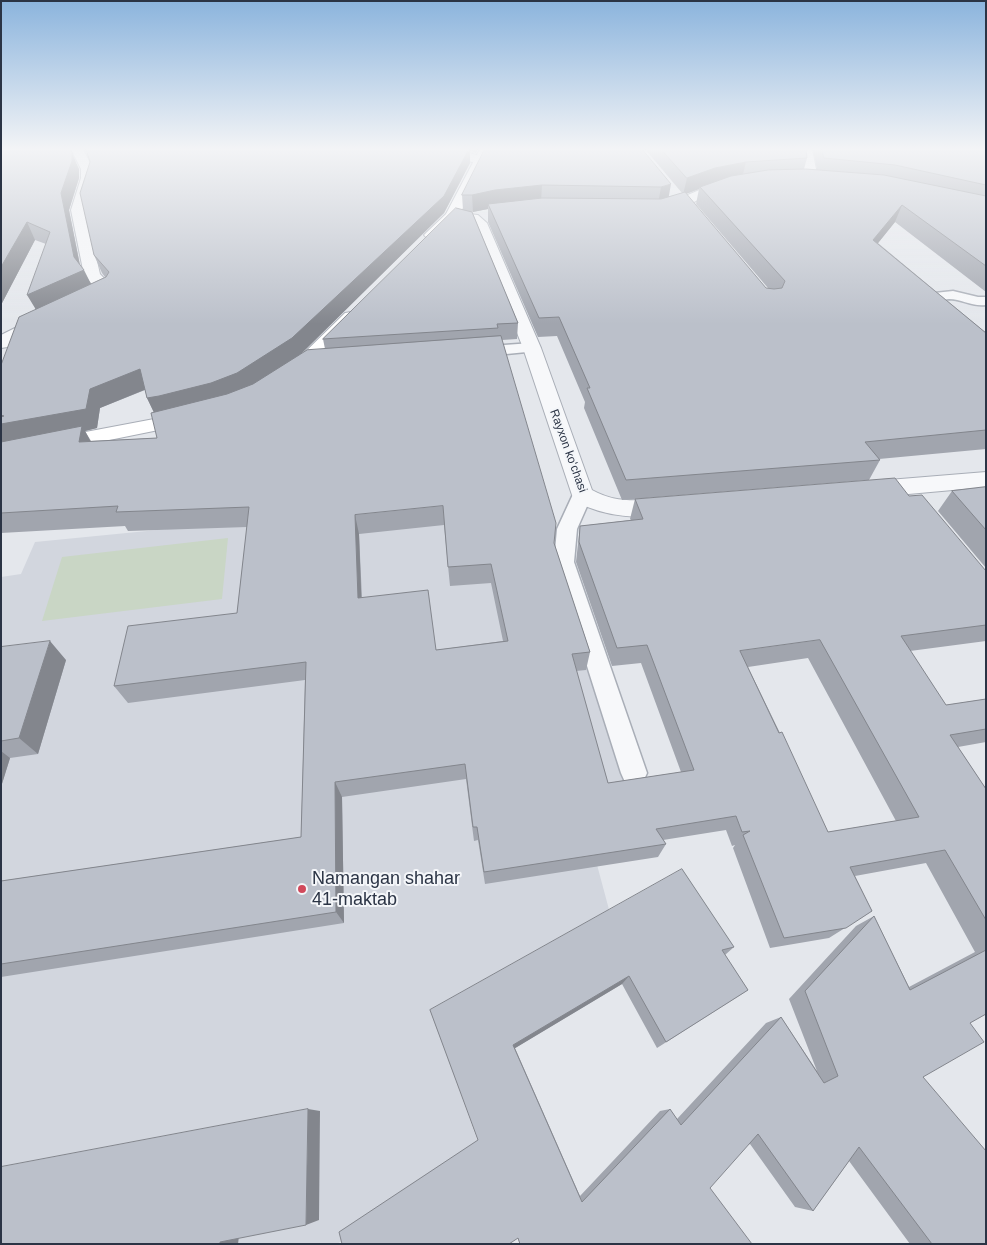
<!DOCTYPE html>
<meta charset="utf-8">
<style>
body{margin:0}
#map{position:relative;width:987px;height:1245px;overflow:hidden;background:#e4e7ec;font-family:Arial,sans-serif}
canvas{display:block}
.frame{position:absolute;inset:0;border:2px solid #2b3445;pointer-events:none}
</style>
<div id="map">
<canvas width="987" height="1245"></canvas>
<div class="frame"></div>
</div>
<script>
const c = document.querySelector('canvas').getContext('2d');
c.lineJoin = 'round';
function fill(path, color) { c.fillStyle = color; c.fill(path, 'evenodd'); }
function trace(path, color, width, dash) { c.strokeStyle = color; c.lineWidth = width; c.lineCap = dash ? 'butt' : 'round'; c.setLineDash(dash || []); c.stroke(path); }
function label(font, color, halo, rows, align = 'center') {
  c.font = font + ' Arial,sans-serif'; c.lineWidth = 4; c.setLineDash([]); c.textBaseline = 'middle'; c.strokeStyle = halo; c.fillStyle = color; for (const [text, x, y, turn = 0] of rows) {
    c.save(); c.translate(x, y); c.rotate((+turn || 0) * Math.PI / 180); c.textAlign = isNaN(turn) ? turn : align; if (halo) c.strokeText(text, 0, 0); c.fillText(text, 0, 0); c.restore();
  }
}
const built = new Path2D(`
 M 449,520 L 566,576 L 633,796 L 596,861 L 611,917 L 432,1014 L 484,1159 L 397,1206 L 337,1244 L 1,1244 L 1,577 L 21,574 L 35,542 L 198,526 Z`);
const green = new Path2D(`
 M 228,538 L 222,599 L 42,621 L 62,557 Z`);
const lane = new Path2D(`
 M 953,291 L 978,297 L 986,297 L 986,305 C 972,307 962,299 949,299 C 940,300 925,306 918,298 L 925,294 Z
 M 532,343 L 537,345 L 540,348 L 537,351 L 476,357 L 471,355 L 468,352 L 471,349 L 476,347 Z
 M 582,489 L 589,490 L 592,495 L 577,529 L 574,562 L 647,773 L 643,782 L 634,785 L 625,782 L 621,773 L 554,562 L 557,529 L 575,490 Z`);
const street = new Path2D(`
 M 71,149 L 83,149 L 93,169 L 95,178 L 85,210 L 100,274 L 115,290 L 113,294 L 91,304 L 85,305 L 79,304 L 76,300 L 79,296 L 96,289 L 84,275 L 71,210 L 81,178 L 81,169 Z
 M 435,149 L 456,149 L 483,157 L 485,160 L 479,164 L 437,152 Z
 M 800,149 L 812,149 L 818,179 L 816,182 L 811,183 L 804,179 Z
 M 735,181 L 740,182 L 742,185 L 740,188 C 730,190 719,191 709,195 C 691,202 670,218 650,213 L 648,210 L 650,207 L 669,203 L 704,188 Z
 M 452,212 L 478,215 L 487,223 L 541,348 L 592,490 C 610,500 626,501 646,500 C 657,499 667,497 677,500 L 681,506 L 677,512 C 643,521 605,517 574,501 L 523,348 L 474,225 L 469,222 L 447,219 L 445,216 L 447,213 Z
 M 43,314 L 49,315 L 52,319 L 49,323 L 8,347 L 1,348 L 1,335 Z
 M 986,472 L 986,487 L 864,498 L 856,495 L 852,490 L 856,485 L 864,482 Z`);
const secondary = new Path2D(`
 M 480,149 L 492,149 L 459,216 L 437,238 L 427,238 L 424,235 L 427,232 L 446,214 Z
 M 351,312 L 357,313 L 360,317 L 357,321 C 342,337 307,382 284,376 L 281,372 L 284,368 L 298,359 L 345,313 Z
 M 191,412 L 198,414 L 201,418 L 198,422 L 1,462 L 1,448 Z`);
const wall = new Path2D(`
 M 1,149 L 79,169 L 79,178 L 69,210 L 80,265 L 91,284 L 105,277 L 102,273 L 94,255 L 90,162 L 87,152 L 85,149 L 478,149 L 476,153 L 470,151 L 470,163 L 444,213 L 299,355 L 325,349 L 323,339 L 463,210 L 462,195 L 642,149 L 669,197 L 682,193 L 645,149 L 806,149 L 807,158 L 804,169 L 817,170 L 813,149 L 986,149 L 986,292 L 895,222 L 878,243 L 986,333 L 986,449 L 879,459 L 880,460 L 869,480 L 622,500 L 584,408 L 585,402 L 557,336 L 538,337 L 488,222 L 488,209 L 472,212 L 518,323 L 517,339 L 502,340 L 554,543 L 590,652 L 586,670 L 576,671 L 608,783 L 681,772 L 641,663 L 612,666 L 576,562 L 580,526 L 631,520 L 630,519 L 635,499 L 909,496 L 986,571 L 986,641 L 910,651 L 946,705 L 986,699 L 986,742 L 958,747 L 986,789 L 986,1014 L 970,1023 L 923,1077 L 986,1244 L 910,1244 L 849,1161 L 813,1211 L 795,1207 L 750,1144 L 520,1244 L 478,1140 L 430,1010 L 734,947 L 725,955 L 748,990 L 657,1048 L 622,984 L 515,1048 L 580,1196 L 660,1111 L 670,1109 L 677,1119 L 766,1023 L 781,1017 L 817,1071 L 789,999 L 856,926 L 874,916 L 909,987 L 975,952 L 926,863 L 855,876 L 872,911 L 829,938 L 770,948 L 733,848 L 735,845 L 732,846 L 726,830 L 663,840 L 666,844 L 658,857 L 485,884 L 478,840 L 474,841 L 466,779 L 342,797 L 344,923 L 1,977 L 1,881 L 301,837 L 305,680 L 128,703 L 114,686 L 237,613 L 247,527 L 128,531 L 125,526 L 1,533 L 1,365 L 35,310 L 46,244 L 35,240 L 1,305 ZM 699,189 L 696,204 L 768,288 L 766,288 L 686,194 ZM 145,390 L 147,398 L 154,412 L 157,438 L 91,441 L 85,431 L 97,428 L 100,408 ZM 444,525 L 450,586 L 491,583 L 503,641 L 436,650 L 362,598 L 359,534 ZM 808,658 L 896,821 L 828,832 L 748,667 Z
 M 986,487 L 986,568 L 938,511 L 952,491 Z
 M 1,647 L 66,660 L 38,754 L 10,758 L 1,787 Z`);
const shadedWall = new Path2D(`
 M 469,149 L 470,149 L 470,163 L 444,213 L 297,358 L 243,392 L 156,417 L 147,398 Z
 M 72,153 L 79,169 L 79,178 L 69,210 L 81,271 L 84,270 L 93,288 L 38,313 L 27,295 L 74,257 L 61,193 Z
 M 746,162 L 742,178 L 700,187 L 699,189 L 683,195 L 687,178 L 715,168 Z
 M 671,184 L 668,201 L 658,204 L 661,187 Z
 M 542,185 L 541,202 L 488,204 L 488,209 L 473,212 L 472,195 L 495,190 Z
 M 902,205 L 895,222 L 866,258 L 873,240 Z
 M 27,222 L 35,240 L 1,305 L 1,267 Z
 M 140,369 L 149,388 L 100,408 L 97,428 L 85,431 L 93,446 L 1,446 L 1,424 Z
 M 355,515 L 359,534 L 362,617 L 358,598 Z
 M 50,641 L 66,660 L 38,754 L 19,738 Z
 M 1,751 L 10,758 L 1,787 Z
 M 335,782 L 342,797 L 344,923 L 336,912 Z
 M 629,976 L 622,984 L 512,1050 L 513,1045 Z
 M 308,1109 L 320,1111 L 319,1220 L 306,1225 Z
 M 239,1236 L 238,1244 L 220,1244 L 220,1242 Z`);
const building = new Path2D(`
 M 1,149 L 71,149 L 72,153 L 72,161 L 61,193 L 74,257 L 84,270 L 27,295 L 50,232 L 27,222 L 1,267 Z
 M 86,149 L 469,149 L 444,196 L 292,338 L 237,373 L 211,383 L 159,396 L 147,398 L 140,369 L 90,389 L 86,409 L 1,424 L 1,417 L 4,416 L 1,415 L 1,365 L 19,317 L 106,277 L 109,272 L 94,255 L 80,193 L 90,162 Z
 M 485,149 L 642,149 L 671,184 L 661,187 L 542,185 L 495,190 L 472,195 L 462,195 Z
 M 661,149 L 806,149 L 807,158 L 746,162 L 715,168 L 687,178 Z
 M 822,149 L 986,149 L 986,185 L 895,165 L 824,158 Z
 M 806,169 L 884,175 L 986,196 L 986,266 L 902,205 L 873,240 L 986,333 L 986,430 L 865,442 L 880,460 L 626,480 L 587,388 L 590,388 L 559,317 L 539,318 L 488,204 L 542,198 L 661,199 L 685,192 L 766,288 L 774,289 L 782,288 L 785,281 L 700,187 L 731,176 L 768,170 Z
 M 456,208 L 472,212 L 518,323 L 497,324 L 498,328 L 323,339 Z
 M 501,336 L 556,523 L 554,543 L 590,652 L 572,654 L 608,783 L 694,770 L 647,645 L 617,648 L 579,542 L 580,526 L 643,519 L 635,499 L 895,478 L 909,496 L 922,495 L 986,571 L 986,625 L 901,636 L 946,705 L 986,699 L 986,729 L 950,735 L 986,789 L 986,920 L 945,850 L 850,867 L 872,911 L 846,928 L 784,938 L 743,835 L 750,831 L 742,832 L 736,816 L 656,829 L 666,844 L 484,872 L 477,827 L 473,827 L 465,764 L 335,782 L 336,912 L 1,964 L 1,881 L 301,837 L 306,662 L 114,686 L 128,626 L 237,613 L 249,507 L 116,512 L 118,506 L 1,513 L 1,442 L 82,426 L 79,442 L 157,438 L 151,413 L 227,394 L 253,384 L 307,350 ZM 443,506 L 448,567 L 491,564 L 508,641 L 436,650 L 428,590 L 358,598 L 355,515 ZM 820,640 L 919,817 L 828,832 L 782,732 L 779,733 L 740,651 Z
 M 986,487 L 986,530 L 952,491 Z
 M 50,641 L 19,738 L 1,741 L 1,647 Z
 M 682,869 L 734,947 L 722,950 L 748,990 L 666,1042 L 629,976 L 513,1045 L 582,1202 L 670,1109 L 681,1125 L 781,1017 L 824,1083 L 838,1076 L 805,991 L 874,916 L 910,990 L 986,950 L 986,1014 L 970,1023 L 984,1042 L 923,1077 L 986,1151 L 986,1244 L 932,1244 L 859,1147 L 813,1211 L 758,1134 L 710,1188 L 752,1244 L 520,1244 L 518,1238 L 509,1244 L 342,1244 L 339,1232 L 478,1140 L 430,1010 Z
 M 308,1109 L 306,1225 L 220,1242 L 220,1244 L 1,1244 L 1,1167 Z`);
const markers = [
 [302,889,5,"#d1495b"]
];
const farStreetnames = [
 ["Rayxon koʻchasi",568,451,70]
];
const nearPoinames = [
 ["Namangan shahar",312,879],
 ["41-maktab",312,900]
];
fill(built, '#d2d6de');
fill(green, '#c9d6c5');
trace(lane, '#a9aeb7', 3);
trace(street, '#a9aeb7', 2);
trace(secondary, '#a9aeb7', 2);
fill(lane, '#f7f8fa');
fill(street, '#f7f8fa');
fill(secondary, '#fff');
fill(wall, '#a1a5ae');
fill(shadedWall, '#83868d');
fill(building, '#bbc0ca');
trace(building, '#83868d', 1);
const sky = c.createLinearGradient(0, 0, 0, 324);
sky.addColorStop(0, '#8bb4dd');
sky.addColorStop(0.46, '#f3f4f6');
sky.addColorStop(1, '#f3f4f600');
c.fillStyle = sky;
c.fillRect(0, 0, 987, 324);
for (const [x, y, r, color] of markers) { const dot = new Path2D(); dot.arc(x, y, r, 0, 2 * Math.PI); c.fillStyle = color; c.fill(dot); trace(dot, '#f4f6f9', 2); }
label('12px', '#2b3445', '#f4f6f9', farStreetnames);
label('18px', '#2b3445', '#f4f6f9', nearPoinames, 'left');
</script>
